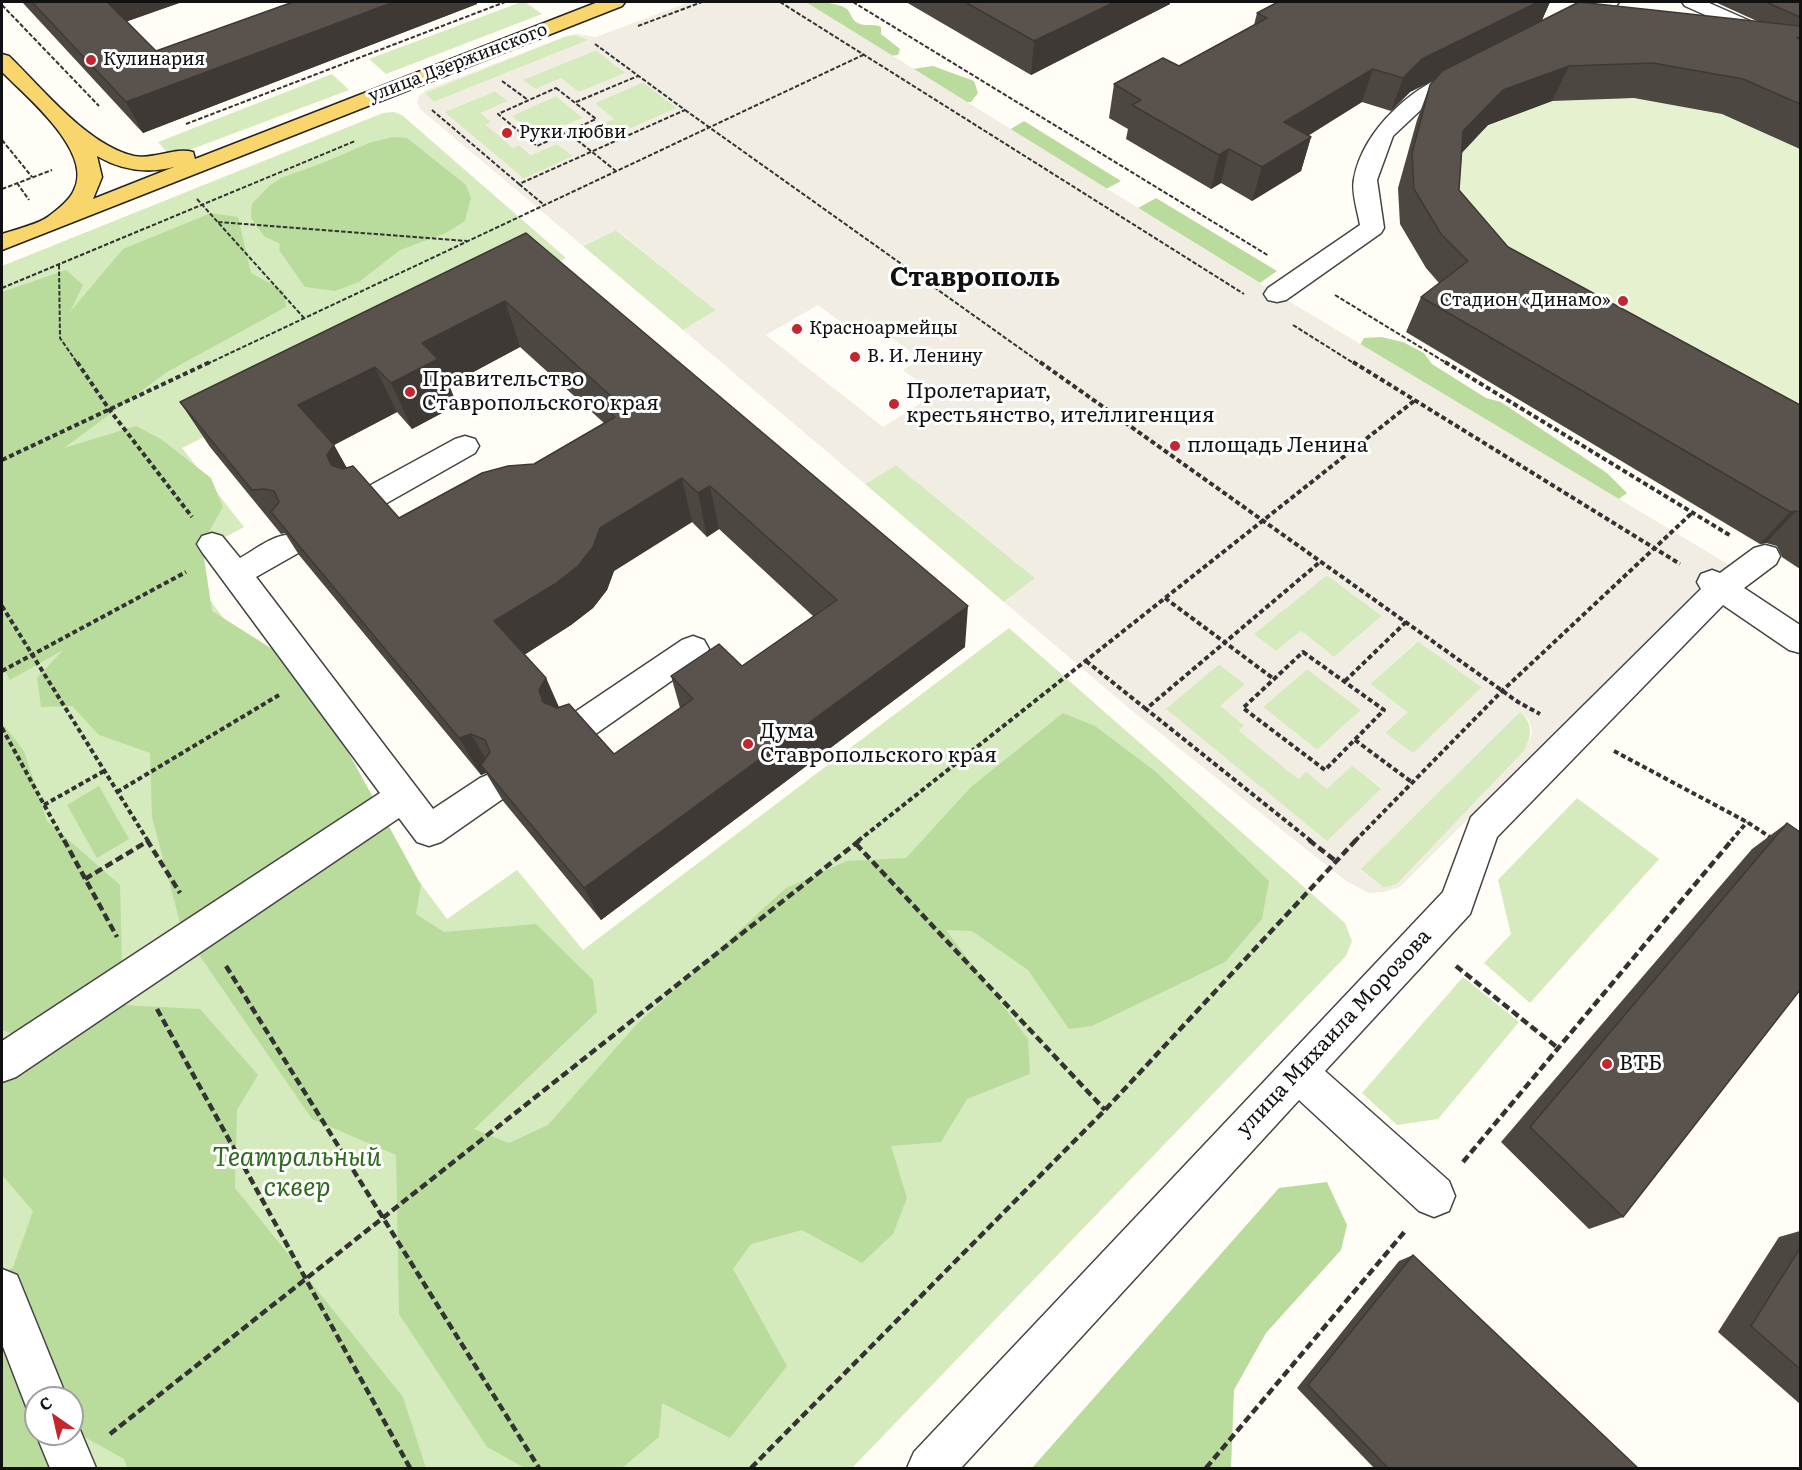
<!DOCTYPE html>
<meta charset="utf-8">
<style>
body{margin:0}
#map{position:relative;width:1802px;height:1470px;overflow:hidden;background:#fffdf5;font-family:Literata,serif}
canvas{display:block}
.frame{position:absolute;inset:0;border:3px solid #111;pointer-events:none}
.north{position:absolute;left:24px;top:1386px;width:60px;height:60px;box-sizing:border-box;background:#fff;border:2px solid #a0a0a0;border-radius:50%;rotate:326deg;font-size:16px;font-weight:700;line-height:24px;text-align:center;color:#111}
.north::after{content:'';display:block;margin:auto;width:21px;height:27px;background:#c4262e;clip-path:polygon(50% 0,100% 100%,50% 72%,0 100%)}
</style>
<div id="map">
<canvas width="1802" height="1470"></canvas>
<div class="frame"></div>
<div class="north">С</div>
</div>
<script>
const c = document.querySelector('canvas').getContext('2d');
c.lineJoin = 'round';
function fill(path, color) { c.fillStyle = color; c.fill(path, 'evenodd'); }
function trace(path, color, width, dash) { c.strokeStyle = color; c.lineWidth = width; c.lineCap = dash ? 'butt' : 'round'; c.setLineDash(dash || []); c.stroke(path); }
function label(font, color, halo, rows, align = 'center') {
  c.font = font + ' Literata,serif'; c.lineWidth = 6; c.setLineDash([]); c.textBaseline = 'middle'; c.strokeStyle = halo; c.fillStyle = color; for (const [text, x, y, turn = 0] of rows) {
    c.save(); c.translate(x, y); c.rotate((+turn || 0) * Math.PI / 180); c.textAlign = isNaN(turn) ? turn : align; if (halo) c.strokeText(text, 0, 0); c.fillText(text, 0, 0); c.restore();
  }
}
const green = new Path2D(`
 M 521,2 L 525,2 L 542,14 L 386,74 L 369,59 Z
 M 576,35 L 589,40 L 434,102 L 424,92 L 567,36 Z
 M 596,50 L 626,73 L 579,92 L 535,89 L 522,80 Z
 M 332,74 L 349,90 L 171,157 L 158,142 Z
 M 643,82 L 677,108 L 602,141 L 589,130 L 613,119 L 595,103 Z
 M 495,91 L 508,101 L 481,113 L 491,122 L 486,125 L 513,147 L 519,145 L 531,155 L 557,144 L 573,156 L 524,179 L 444,112 Z
 M 556,96 L 583,118 L 538,137 L 511,116 Z
 M 394,112 L 402,115 L 566,258 L 182,448 L 244,527 L 181,561 L 447,919 L 517,870 L 583,950 L 1009,628 L 1345,923 L 1352,941 L 1346,956 L 852,1468 L 2,1468 L 2,266 L 383,113 ZM 36,1398 L 72,1398 L 72,1434 L 36,1434 Z
 M 616,230 L 717,311 L 683,330 L 583,246 Z
 M 896,465 L 1035,578 L 1004,602 L 865,484 Z
 M 1327,575 L 1382,616 L 1334,657 L 1301,631 L 1275,652 L 1253,634 Z
 M 1418,641 L 1483,688 L 1413,754 L 1385,733 L 1407,712 L 1370,684 Z
 M 1219,664 L 1245,684 L 1221,706 L 1245,726 L 1239,730 L 1299,778 L 1305,772 L 1352,765 L 1382,789 L 1327,842 L 1165,709 Z
 M 1307,669 L 1361,710 L 1317,750 L 1263,707 Z
 M 1520,711 C 1533,725 1532,733 1525,750 L 1397,884 L 1384,888 L 1360,869 Z
 M 1577,798 L 1659,859 L 1530,1003 L 1484,963 L 1511,934 L 1498,880 Z
 M 1463,977 L 1519,1022 L 1438,1119 L 1397,1125 L 1362,1093 Z`);
const forest = new Path2D(`
 M 787,2 C 804,2 834,0 847,9 C 851,13 852,21 858,23 C 865,27 874,23 881,27 L 881,34 L 900,49 L 898,55 L 889,56 Z
 M 933,66 L 974,81 L 978,93 L 971,102 L 950,102 L 913,69 Z
 M 1024,121 L 1121,181 L 1106,189 L 1009,130 Z
 M 393,137 L 407,138 L 466,185 L 471,198 L 465,221 L 446,233 L 400,250 L 359,282 L 335,291 L 305,287 L 279,250 L 280,244 L 264,236 L 251,218 L 252,204 L 269,186 L 281,178 L 325,162 L 369,143 Z
 M 1156,198 L 1277,271 L 1260,283 L 1138,208 Z
 M 211,213 L 238,217 L 251,273 L 284,291 L 286,307 L 167,372 L 64,448 L 136,426 L 161,439 L 211,478 L 223,507 L 202,544 L 212,611 L 274,650 L 335,728 L 421,885 L 416,914 L 444,932 L 536,924 L 593,980 L 597,1012 L 474,1129 L 509,1143 L 548,1125 L 637,1024 L 786,888 L 847,861 L 906,858 L 971,787 L 1063,713 L 1095,726 L 1156,772 L 1269,881 L 1262,919 L 1225,962 L 1092,1026 L 1069,1029 L 1028,970 L 972,931 L 946,930 L 1028,1039 L 1030,1074 L 967,1099 L 941,1142 L 891,1146 L 907,1198 L 893,1234 L 862,1263 L 802,1230 L 751,1244 L 733,1269 L 787,1366 L 730,1438 L 662,1403 L 659,1437 L 622,1468 L 525,1468 L 487,1447 L 399,1314 L 396,1155 L 312,1119 L 182,930 L 152,817 L 150,753 L 99,735 L 72,706 L 41,707 L 37,678 L 63,650 L 10,680 L 2,666 L 2,292 L 66,270 L 83,285 L 70,312 L 123,249 Z
 M 1381,337 L 1403,342 L 1424,353 L 1432,364 L 1486,398 L 1501,402 L 1607,473 L 1627,493 L 1616,501 L 1357,350 L 1364,338 Z
 M 2,723 L 24,751 L 47,821 L 120,885 L 123,1005 L 200,1009 L 258,1075 L 237,1110 L 235,1188 L 403,1397 L 426,1468 L 127,1468 L 124,1459 L 81,1435 L 60,1468 L 2,1468 L 2,1275 L 13,1267 L 33,1211 L 2,1175 L 2,1083 L 25,1052 L 17,1035 L 2,1030 ZM 36,1398 L 72,1398 L 72,1434 L 36,1434 Z
 M 99,786 L 129,839 L 97,858 L 67,805 Z
 M 1327,1182 L 1347,1225 L 1341,1250 L 1266,1333 L 1234,1390 L 1231,1468 L 1032,1468 L 1279,1188 Z`);
const pitch = new Path2D(`
 M 1800,84 L 1800,569 L 1406,332 L 1451,296 L 1426,268 L 1400,224 L 1398,188 L 1457,102 Z`);
const plaza = new Path2D(`
 M 689,2 L 806,2 L 1277,294 L 1731,566 L 1534,753 L 1400,887 L 1384,892 L 1369,893 L 1346,881 L 1131,710 L 1004,602 L 1035,578 L 896,465 L 865,484 L 683,330 L 716,310 L 617,230 L 583,246 L 420,109 L 417,102 L 419,96 L 426,90 L 567,36 L 576,34 L 596,37 ZM 576,35 L 589,40 L 434,102 L 425,93 L 567,36 ZM 596,50 L 625,73 L 579,92 L 561,78 L 535,89 L 523,80 ZM 643,82 L 677,108 L 602,141 L 589,130 L 614,119 L 595,103 ZM 495,91 L 508,101 L 481,113 L 491,122 L 486,125 L 513,148 L 519,145 L 532,155 L 557,144 L 573,156 L 524,179 L 444,112 ZM 556,96 L 583,118 L 538,137 L 512,116 ZM 818,305 L 850,329 L 866,319 L 920,359 L 903,370 L 935,394 L 883,427 L 766,335 ZM 1327,575 L 1382,616 L 1334,657 L 1301,631 L 1276,651 L 1254,634 ZM 1417,641 L 1482,687 L 1413,753 L 1385,733 L 1407,712 L 1370,684 ZM 1219,664 L 1245,684 L 1220,706 L 1245,726 L 1239,731 L 1298,779 L 1306,772 L 1327,789 L 1352,766 L 1382,788 L 1327,841 L 1166,709 ZM 1307,669 L 1361,710 L 1317,750 L 1263,707 ZM 1520,712 L 1529,720 L 1532,732 L 1525,750 L 1397,884 L 1384,888 L 1360,870 Z`);
const pathFar2 = new Path2D(`
 M 780,2 L 1244,294
 M 853,2 L 1269,256
 M 2,5 L 99,106
 M 638,26 L 702,2
 M 502,81 L 528,100
 M 556,88 L 596,119 L 537,146 L 498,114 Z
 M 576,102 L 638,76
 M 432,110 L 519,184 L 685,110 L 595,44
 M 685,110 L 1042,364
 M 186,124 L 505,2
 M 567,132 L 616,171
 M 2,140 L 32,177
 M 17,183 L 29,200
 M 519,184 L 543,204
 M 2,189 L 52,170
 M 197,199 L 304,318
 M 218,222 L 467,241
 M 59,265 L 60,338 L 78,364
 M 2,288 L 355,141
 M 1335,295 L 1448,364
 M 1293,325 L 1355,364
 M 207,364 L 863,55`);
const pathFar1 = new Path2D(`
 M 77,362 L 109,409 L 192,517
 M 1040,362 L 1518,702 L 1540,714
 M 1353,362 L 1680,564
 M 1445,362 L 1731,536
 M 2,460 L 210,362
 M 1165,598 L 1274,679
 M 2,606 L 148,841
 M 1303,652 L 1384,710 L 1325,770 L 1243,708 Z
 M 1086,661 L 1146,709
 M 2,671 L 186,572
 M 1345,681 L 1406,622
 M 2,728 L 64,841
 M 1355,740 L 1413,783
 M 1614,751 L 1747,822 L 1773,839
 M 117,792 L 279,695
 M 44,805 L 104,771
 M 858,841 L 1414,401
 M 1311,841 L 1146,709 L 1320,562
 M 1355,841 L 1502,691 L 1693,512
 M 1731,841 L 1747,822`);
const path = new Path2D(`
 M 64,840 L 117,937
 M 147,840 L 180,893
 M 1309,840 L 1337,862
 M 856,844 L 1105,1110
 M 85,879 L 148,841
 M 226,966 L 539,1468
 M 1456,966 L 1558,1048
 M 157,1009 L 410,1468
 M 1463,1162 L 1732,840
 M 110,1434 L 860,840
 M 751,1468 L 1105,1110 L 1356,840
 M 1206,1468 L 1406,1230`);
const minor = new Path2D(`
 M 1594,2 L 1619,2 L 1616,6 L 1572,28 L 1565,30 L 1558,28 L 1555,24 L 1558,20 Z
 M 1682,2 L 1707,2 L 1800,43 L 1800,57 L 1685,6 Z
 M 1465,69 L 1473,70 L 1476,75 L 1473,80 L 1427,104 L 1393,136 L 1377,180 L 1384,228 L 1381,233 L 1286,300 L 1277,302 L 1268,300 L 1264,294 L 1268,288 L 1360,225 C 1358,212 1351,192 1354,179 C 1363,129 1417,80 1465,69 Z
 M 465,436 L 475,439 L 479,446 L 475,453 L 378,508 L 368,511 L 358,508 L 354,500 L 358,492 L 455,439 Z
 M 212,533 L 222,536 L 240,558 C 258,548 280,529 300,536 L 305,544 L 300,552 L 256,577 L 433,809 L 480,778 L 492,773 L 504,778 L 509,788 L 504,798 L 441,842 L 429,846 L 417,842 L 399,818 L 16,1077 L 2,1082 L 2,1041 L 380,793 L 202,552 L 197,544 L 202,536 Z
 M 1765,545 L 1776,548 L 1780,556 L 1776,564 L 1744,588 L 1800,625 L 1800,653 L 1789,650 L 1723,605 L 1497,837 L 1470,914 L 1325,1071 L 1449,1181 L 1455,1196 L 1449,1211 L 1434,1217 L 1419,1211 L 1299,1100 L 961,1468 L 907,1468 L 914,1452 L 1443,892 L 1471,817 L 1701,589 L 1697,582 L 1701,574 L 1712,570 L 1720,573 L 1754,548 Z
 M 693,636 L 704,640 L 709,649 L 704,658 L 587,740 L 575,744 L 563,740 L 559,730 L 563,720 L 682,640 Z
 M 2,1269 L 17,1275 L 67,1398 L 36,1398 L 36,1417 L 29,1414 L 2,1344 Z
 M 72,1417 L 75,1418 L 96,1468 L 50,1468 L 36,1434 L 72,1434 Z`);
const major = new Path2D(`
 M 598,2 L 625,2 L 622,6 L 2,250 L 2,234 C 14,230 39,224 49,216 C 57,210 70,200 74,190 C 94,152 26,96 2,72 L 2,54 L 9,56 C 43,89 87,145 134,156 C 154,160 174,147 193,152 L 195,159 ZM 97,156 C 121,170 147,174 174,167 L 93,199 L 102,177 Z`);
const wall = new Path2D(`
 M 22,2 L 182,2 L 127,21 L 156,51 L 293,2 L 477,2 L 477,4 L 143,133 Z
 M 906,2 L 1170,2 L 1170,4 L 1031,75 Z
 M 1550,2 L 1542,20 L 1759,22 L 1715,2 L 1800,2 L 1800,149 L 1722,114 L 1634,98 L 1552,101 L 1488,125 L 1462,153 L 1459,190 L 1508,247 L 1800,405 L 1800,569 L 1782,557 L 1777,546 L 1766,543 L 1760,544 L 1406,332 L 1421,297 L 1439,283 L 1426,268 L 1400,224 L 1398,188 L 1417,120 L 1430,85 L 1434,80 L 1410,92 L 1391,111 L 1362,102 L 1308,136 L 1311,137 L 1301,171 L 1252,201 L 1221,183 L 1211,189 L 1126,139 L 1128,129 L 1109,118 L 1114,84 L 1179,66 L 1254,25 L 1257,13 Z
 M 526,233 L 965,647 L 601,920 L 503,801 L 486,773 L 481,775 L 299,555 L 285,533 L 281,534 L 210,447 L 180,402 ZM 520,347 L 604,423 L 534,464 L 399,518 L 347,468 L 334,445 L 397,412 L 412,429 L 457,405 L 449,385 ZM 692,522 L 707,537 L 719,529 L 813,616 L 742,666 L 671,676 L 680,708 L 614,754 L 559,707 L 546,678 L 524,655 L 571,625 L 593,608 L 607,590 L 614,571 Z
 M 1787,823 L 1623,1217 L 1589,1229 L 1501,1142 L 1752,849 Z
 M 1800,1231 L 1800,1404 L 1718,1332 L 1779,1237 Z
 M 1413,1255 L 1638,1468 L 1374,1468 L 1297,1388 L 1399,1261 Z`);
const shadedWall = new Path2D(`
 M 104,2 L 182,2 L 117,25 Z
 M 394,2 L 477,2 L 477,4 L 143,133 L 126,102 Z
 M 1115,2 L 1170,2 L 1170,4 L 1031,75 L 1034,41 Z
 M 1538,2 L 1550,2 L 1539,27 L 1410,92 L 1391,111 L 1403,78 L 1422,59 Z
 M 1569,66 L 1552,101 L 1488,125 L 1448,166 L 1463,131 L 1503,90 Z
 M 1373,69 L 1362,102 L 1274,156 L 1284,122 Z
 M 1311,137 L 1301,171 L 1252,201 L 1262,167 Z
 M 1229,149 L 1221,183 L 1211,189 L 1219,155 Z
 M 505,301 L 520,347 L 449,385 L 457,405 L 412,429 L 391,383 L 422,343 Z
 M 375,367 L 397,412 L 334,445 L 358,489 L 356,509 L 298,405 Z
 M 682,478 L 692,522 L 614,571 L 607,590 L 593,608 L 571,625 L 513,662 L 494,621 L 600,528 Z
 M 710,486 L 719,529 L 707,537 L 698,493 Z
 M 1796,511 L 1766,543 L 1760,544 L 1790,512 Z
 M 968,606 L 965,647 L 601,920 L 584,888 Z
 M 546,678 L 563,717 L 543,702 L 539,690 Z
 M 471,734 L 493,771 L 481,765 L 486,773 L 481,775 L 459,738 Z`);
const building = new Path2D(`
 M 32,2 L 107,2 L 156,51 L 293,2 L 394,2 L 126,102 Z
 M 965,2 L 1115,2 L 1034,41 Z
 M 1278,2 L 1538,2 L 1422,59 L 1403,78 L 1373,69 L 1284,122 L 1311,137 L 1262,167 L 1229,149 L 1219,155 L 1132,105 L 1141,100 L 1114,84 L 1163,58 L 1179,66 L 1267,18 L 1257,13 Z
 M 1579,2 L 1800,26 L 1800,36 L 1797,38 L 1800,39 L 1800,104 L 1743,79 L 1653,63 L 1569,66 L 1503,90 L 1463,131 L 1459,190 L 1508,247 L 1800,405 L 1800,512 L 1796,511 L 1790,512 L 1421,297 L 1468,261 L 1441,234 L 1414,189 L 1412,153 L 1430,85 L 1442,71 Z
 M 1766,2 L 1800,2 L 1800,17 Z
 M 526,233 L 968,606 L 584,888 L 481,765 L 490,752 L 485,740 L 471,734 L 459,738 L 271,512 L 279,502 L 274,491 L 264,489 L 252,490 L 180,402 ZM 505,301 L 612,397 L 600,403 L 615,417 L 534,464 L 508,466 L 482,473 L 399,518 L 353,466 L 343,469 L 331,465 L 327,455 L 334,445 L 298,405 L 375,367 L 391,383 L 438,359 L 422,343 ZM 682,478 L 698,493 L 710,486 L 837,600 L 742,666 L 719,644 L 671,676 L 693,699 L 614,754 L 569,704 L 557,708 L 543,702 L 539,690 L 546,678 L 494,621 L 555,584 L 578,566 L 593,547 L 600,528 Z
 M 1787,823 L 1800,832 L 1800,990 L 1623,1217 L 1530,1127 Z
 M 1800,1248 L 1800,1369 L 1751,1326 Z
 M 1413,1255 L 1638,1468 L 1388,1468 L 1308,1385 Z`);
const markers = [
 [91,60,6,"#c4262e"],
 [507,133,6,"#c4262e"],
 [1623,301,6,"#c4262e"],
 [797,329,6,"#c4262e"],
 [855,357,6,"#c4262e"],
 [410,392,6,"#c4262e"],
 [894,404,6,"#c4262e"],
 [1175,446,6,"#c4262e"],
 [748,744,6,"#c4262e"],
 [1607,1064,6,"#c4262e"]
];
const farPoinames = [
 ["Кулинария",103,60],
 ["Руки любви",519,133],
 ["Стадион «Динамо»",1611,301,"right"],
 ["Красноармейцы",809,329],
 ["В. И. Ленину",867,357]
];
const farStreetnames = [
 ["улица Дзержинского",458,63,-21]
];
const poiNames = [
 ["Правительство",422,380],
 ["Ставропольского края",422,404],
 ["Пролетариат,",906,392],
 ["крестьянство, ителлигенция",906,416],
 ["площадь Ленина",1187,446],
 ["Дума",760,732],
 ["Ставропольского края",760,756],
 ["ВТБ",1619,1064]
];
const streetNames = [
 ["улица Михаила Морозова",1334,1033,-47]
];
const nearParknames = [
 ["Театральный",297,1158],
 ["сквер",297,1188]
];
const farTownnames = [
 ["Ставрополь",975,278]
];
fill(green, '#d5ebbd');
fill(forest, '#b9dc9c');
fill(pitch, '#e6f2cf');
fill(plaza, '#f1ede2');
trace(minor, '#444', 3);
trace(major, '#222', 3);
trace(pathFar2, '#333', 2, [4.5, 2]);
trace(pathFar1, '#333', 4, [5, 3]);
trace(path, '#333', 4.5, [8, 4]);
fill(minor, '#fff');
fill(major, '#f9d66b');
fill(wall, '#4d4742');
fill(shadedWall, '#3f3936');
fill(building, '#5a524d');
trace(building, '#3f3936', 1.5);
for (const [x, y, r, color] of markers) { const dot = new Path2D(); dot.arc(x, y, r, 0, 2 * Math.PI); c.fillStyle = color; c.fill(dot); trace(dot, '#fff', 2); }
label('18px', '#111', '#fff', farPoinames, 'left');
label('18px', '#111', '#fff', farStreetnames);
label('21px', '#111', '#fff', poiNames, 'left');
label('21px', '#111', '#fff', streetNames);
label('italic 26px', '#2f6b1f', '#fff', nearParknames);
label('bold 27px', '#111', '#fff', farTownnames);
</script>
